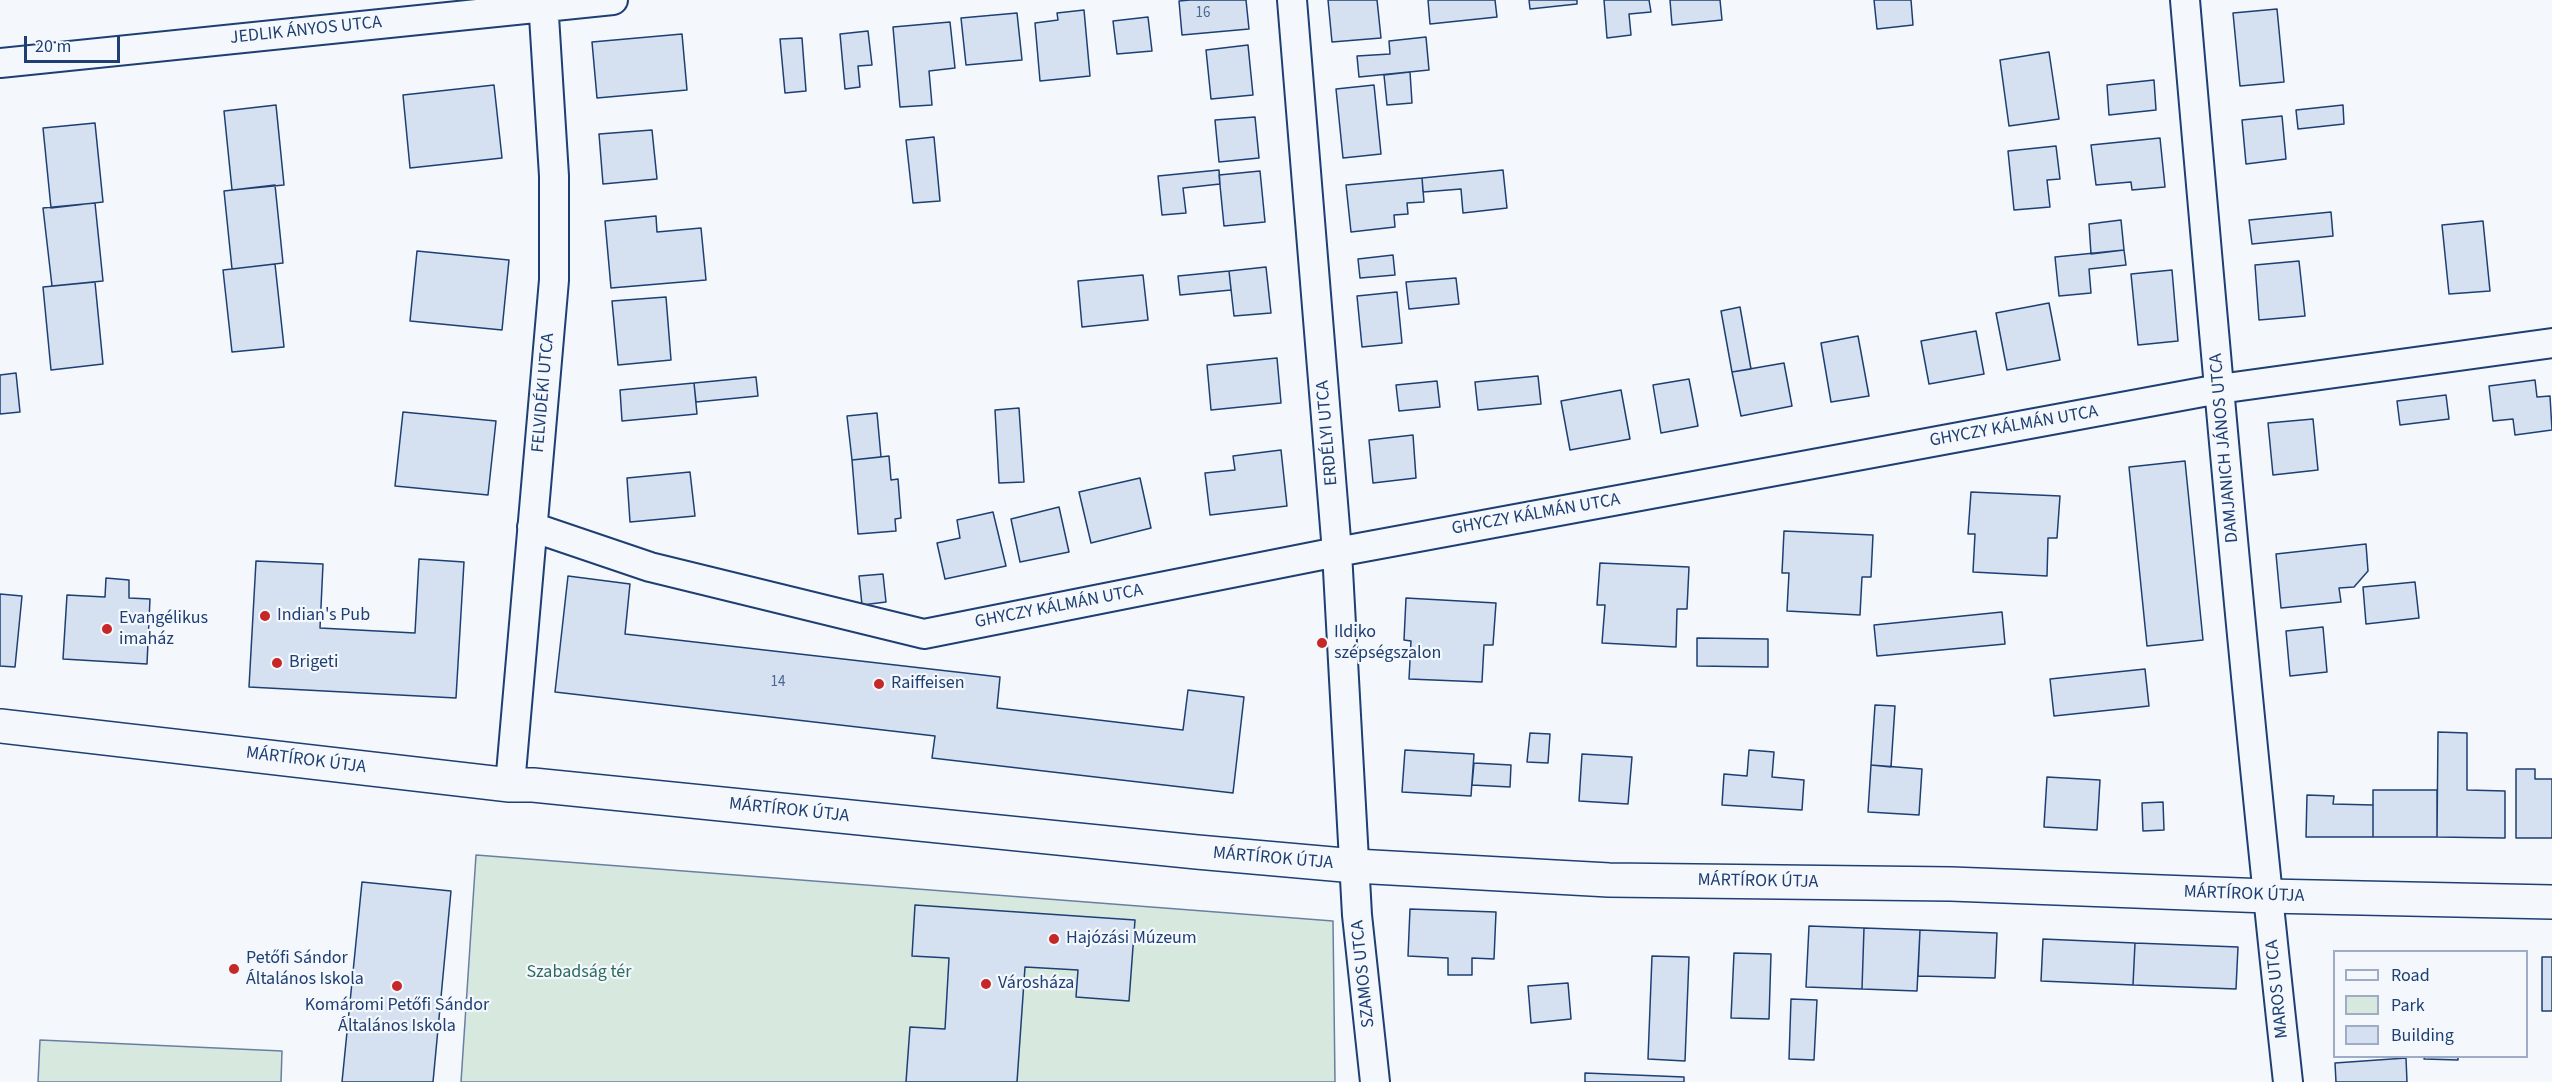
<!DOCTYPE html>
<meta charset="utf-8">
<style>
body{margin:0}
#map{position:relative;width:2552px;height:1082px;overflow:hidden;background:#f4f7fb;font-family:"Source Sans 3",sans-serif}
canvas{display:block}
.legend{position:absolute;left:2333px;top:950px;width:195px;height:108px;box-sizing:border-box;background:#f4f7fb;border:2px solid #9eadc5;margin:0;padding:8px 10px;list-style:none;font-size:18px;color:#1d3f73}
.legend li{display:flex;align-items:center;gap:12px;height:30px}
.legend b{width:30px;border:2px solid #9eadc5}
.scale{position:absolute;left:24px;top:36px;width:96px;height:27px;box-sizing:border-box;border:3px solid #1d3f73;border-top:0;padding-left:8px;font-size:18px;line-height:21px;white-space:nowrap;color:#1d3f73;-webkit-text-stroke:4px #f4f7fb;paint-order:stroke}
</style>
<div id="map">
<canvas width="2552" height="1082"></canvas>
<ul class="legend">
<li><b style="height:8px;background:#f4f7fb"></b>Road</li>
<li><b style="height:16px;background:#d7e8df"></b>Park</li>
<li><b style="height:16px;background:#d5e0f0"></b>Building</li>
</ul>
<div class="scale">20 m</div>
</div>
<script>
const c = document.querySelector('canvas').getContext('2d');
c.lineJoin = 'round';
function fill(path, color) { c.fillStyle = color; c.fill(path, 'evenodd'); }
function trace(path, color, width, dash) { c.strokeStyle = color; c.lineWidth = width; c.lineCap = dash ? 'butt' : 'round'; c.setLineDash(dash || []); c.stroke(path); }
function label(font, color, halo, rows, align = 'center') {
  c.font = font + ' "Source Sans 3",sans-serif'; c.lineWidth = 4.5; c.setLineDash([]); c.textBaseline = 'middle'; c.strokeStyle = halo; c.fillStyle = color; for (const [text, x, y, turn = 0] of rows) {
    c.save(); c.translate(x, y); c.rotate((+turn || 0) * Math.PI / 180); c.textAlign = isNaN(turn) ? turn : align; if (halo) c.strokeText(text, 0, 0); c.fillText(text, 0, 0); c.restore();
  }
}
const green = new Path2D(`
 M 476,855 L 1333,921 L 1335,1082 L 461,1082 Z
 M 40,1040 L 282,1051 L 281,1082 L 38,1082 Z`);
const building = new Path2D(`
 M 1190,0 L 1246,0 L 1249,29 L 1182,35 L 1179,1 Z
 M 1328,0 L 1377,0 L 1381,38 L 1332,42 Z
 M 1428,0 L 1495,0 L 1497,17 L 1430,24 Z
 M 1529,0 L 1577,0 L 1577,4 L 1530,9 Z
 M 1604,0 L 1649,0 L 1651,12 L 1629,14 L 1631,35 L 1607,38 Z
 M 1670,0 L 1720,0 L 1722,20 L 1672,25 Z
 M 1874,0 L 1911,0 L 1913,25 L 1877,29 Z
 M 2277,9 L 2284,82 L 2240,86 L 2233,13 Z
 M 1084,10 L 1090,76 L 1040,81 L 1035,23 L 1058,20 L 1057,13 Z
 M 1017,13 L 1022,60 L 966,65 L 961,18 Z
 M 1148,17 L 1152,51 L 1117,54 L 1113,21 Z
 M 950,22 L 955,68 L 929,71 L 932,105 L 900,107 L 893,27 Z
 M 868,31 L 872,65 L 858,66 L 860,87 L 845,89 L 840,34 Z
 M 682,34 L 687,90 L 597,98 L 592,42 Z
 M 1426,37 L 1429,70 L 1359,77 L 1357,56 L 1390,54 L 1389,41 Z
 M 802,38 L 806,91 L 785,93 L 780,39 Z
 M 1248,45 L 1253,95 L 1211,99 L 1206,50 Z
 M 2049,52 L 2059,119 L 2009,126 L 2000,60 Z
 M 1410,72 L 1412,103 L 1387,105 L 1384,75 Z
 M 2154,80 L 2156,110 L 2109,115 L 2107,85 Z
 M 494,85 L 502,158 L 410,168 L 403,95 Z
 M 1374,85 L 1381,154 L 1343,158 L 1336,89 Z
 M 276,105 L 284,185 L 232,190 L 224,111 Z
 M 2343,105 L 2344,124 L 2298,129 L 2296,110 Z
 M 2282,116 L 2286,159 L 2246,164 L 2242,120 Z
 M 1255,117 L 1259,158 L 1219,162 L 1215,120 Z
 M 95,123 L 103,202 L 51,208 L 43,128 Z
 M 652,130 L 657,179 L 603,184 L 599,134 Z
 M 934,137 L 940,201 L 913,203 L 906,140 Z
 M 2160,138 L 2165,187 L 2132,190 L 2131,182 L 2096,185 L 2091,145 Z
 M 2056,146 L 2060,179 L 2047,180 L 2050,207 L 2014,210 L 2008,151 Z
 M 1219,170 L 1220,184 L 1183,188 L 1186,213 L 1162,215 L 1158,176 Z
 M 1503,170 L 1507,208 L 1463,213 L 1461,189 L 1423,192 L 1422,178 Z
 M 1260,171 L 1265,222 L 1224,226 L 1219,175 Z
 M 1422,178 L 1424,202 L 1407,203 L 1408,214 L 1394,215 L 1395,227 L 1351,232 L 1346,185 Z
 M 275,185 L 283,263 L 232,269 L 224,191 Z
 M 95,203 L 103,281 L 52,286 L 43,208 Z
 M 2331,212 L 2333,236 L 2252,244 L 2249,220 Z
 M 656,216 L 657,232 L 701,228 L 706,280 L 611,288 L 605,221 Z
 M 2121,220 L 2124,250 L 2091,254 L 2089,224 Z
 M 2483,221 L 2490,291 L 2449,294 L 2442,225 Z
 M 2124,250 L 2126,265 L 2089,269 L 2091,293 L 2059,296 L 2055,257 Z
 M 417,251 L 509,260 L 502,330 L 410,321 Z
 M 1393,255 L 1395,275 L 1360,278 L 1358,259 Z
 M 2299,261 L 2305,316 L 2259,320 L 2255,265 Z
 M 275,264 L 284,347 L 232,352 L 223,270 Z
 M 1266,267 L 1271,313 L 1234,316 L 1229,271 Z
 M 2172,270 L 2178,341 L 2138,345 L 2131,274 Z
 M 1229,271 L 1231,290 L 1180,295 L 1178,276 Z
 M 1143,275 L 1148,320 L 1082,327 L 1078,281 Z
 M 1456,278 L 1459,304 L 1409,309 L 1406,282 Z
 M 95,282 L 103,364 L 51,370 L 43,287 Z
 M 1397,292 L 1402,343 L 1362,347 L 1357,296 Z
 M 666,297 L 671,360 L 618,365 L 612,301 Z
 M 2049,303 L 2060,360 L 2007,370 L 1996,313 Z
 M 1740,307 L 1751,369 L 1732,372 L 1721,311 Z
 M 1976,331 L 1984,374 L 1929,384 L 1921,341 Z
 M 1858,336 L 1869,396 L 1831,402 L 1821,343 Z
 M 1277,358 L 1281,403 L 1211,410 L 1207,365 Z
 M 1784,363 L 1792,406 L 1741,416 L 1732,372 Z
 M 16,373 L 20,412 L 0,414 L 0,375 Z
 M 1538,376 L 1541,404 L 1478,410 L 1475,382 Z
 M 756,377 L 758,396 L 696,402 L 694,383 Z
 M 1689,379 L 1698,426 L 1661,433 L 1653,385 Z
 M 2535,380 L 2537,397 L 2550,396 L 2552,430 L 2515,435 L 2513,419 L 2493,421 L 2489,386 Z
 M 1437,381 L 1440,407 L 1399,411 L 1396,385 Z
 M 694,383 L 697,414 L 622,421 L 620,390 Z
 M 1621,390 L 1630,439 L 1570,450 L 1561,401 Z
 M 2446,395 L 2449,419 L 2400,425 L 2397,401 Z
 M 1019,408 L 1024,482 L 999,483 L 995,410 Z
 M 403,412 L 496,421 L 488,495 L 395,486 Z
 M 877,413 L 881,457 L 852,460 L 847,416 Z
 M 2313,419 L 2318,470 L 2273,475 L 2268,423 Z
 M 1413,435 L 1416,478 L 1373,483 L 1369,440 Z
 M 1281,450 L 1287,506 L 1210,515 L 1205,473 L 1235,470 L 1233,456 Z
 M 889,456 L 891,480 L 898,479 L 901,518 L 895,519 L 896,531 L 858,534 L 852,460 Z
 M 2185,461 L 2203,640 L 2147,646 L 2129,467 Z
 M 690,472 L 695,516 L 630,522 L 627,478 Z
 M 1140,478 L 1151,528 L 1091,543 L 1079,492 Z
 M 1971,492 L 2060,496 L 2057,538 L 2048,538 L 2047,576 L 1973,572 L 1975,534 L 1968,534 Z
 M 1059,507 L 1069,552 L 1020,562 L 1011,519 Z
 M 993,512 L 1006,566 L 945,579 L 937,543 L 960,538 L 957,520 Z
 M 1784,531 L 1873,535 L 1871,577 L 1862,577 L 1860,615 L 1787,611 L 1789,573 L 1782,573 Z
 M 2366,544 L 2368,571 L 2354,587 L 2339,588 L 2341,602 L 2281,608 L 2276,554 Z
 M 419,559 L 464,562 L 456,698 L 249,687 L 256,561 L 323,564 L 320,628 L 415,633 Z
 M 1600,563 L 1689,567 L 1687,609 L 1677,609 L 1676,647 L 1602,643 L 1605,605 L 1597,605 Z
 M 883,574 L 886,602 L 862,605 L 859,576 Z
 M 568,576 L 630,584 L 625,634 L 1000,677 L 997,708 L 1183,730 L 1188,690 L 1244,697 L 1233,793 L 932,758 L 935,736 L 555,692 Z
 M 106,578 L 129,580 L 129,598 L 150,599 L 147,664 L 63,659 L 67,595 L 105,597 Z
 M 2415,582 L 2419,618 L 2366,624 L 2363,587 Z
 M 0,594 L 22,596 L 15,667 L 0,666 Z
 M 1406,598 L 1496,603 L 1493,645 L 1484,645 L 1482,682 L 1409,679 L 1411,641 L 1404,640 Z
 M 2002,612 L 2005,644 L 1877,656 L 1874,625 Z
 M 2323,627 L 2327,672 L 2290,676 L 2286,631 Z
 M 1697,638 L 1768,639 L 1768,667 L 1697,666 Z
 M 2145,669 L 2149,706 L 2054,716 L 2050,679 Z
 M 1875,705 L 1895,706 L 1891,767 L 1871,765 Z
 M 2438,732 L 2467,733 L 2467,790 L 2505,791 L 2505,838 L 2437,837 Z
 M 1530,733 L 1550,734 L 1548,763 L 1527,762 Z
 M 1405,750 L 1474,754 L 1471,796 L 1402,792 Z
 M 1749,750 L 1774,752 L 1772,777 L 1804,780 L 1802,810 L 1722,805 L 1724,774 L 1747,776 Z
 M 1582,754 L 1632,757 L 1628,804 L 1579,801 Z
 M 1474,763 L 1511,765 L 1510,787 L 1472,785 Z
 M 1871,765 L 1922,769 L 1919,815 L 1868,812 Z
 M 2516,769 L 2535,769 L 2535,779 L 2552,779 L 2552,838 L 2516,838 Z
 M 2047,777 L 2100,780 L 2097,830 L 2044,827 Z
 M 2373,790 L 2437,790 L 2437,837 L 2373,837 Z
 M 2307,795 L 2334,796 L 2333,804 L 2373,805 L 2373,837 L 2306,837 Z
 M 2163,802 L 2164,830 L 2143,831 L 2142,803 Z
 M 362,882 L 451,891 L 433,1082 L 342,1082 Z
 M 915,905 L 1135,920 L 1129,1001 L 1076,997 L 1078,970 L 1025,967 L 1017,1082 L 906,1082 L 910,1027 L 945,1029 L 949,958 L 912,956 Z
 M 1410,909 L 1496,912 L 1494,959 L 1472,958 L 1472,975 L 1448,975 L 1448,958 L 1408,956 Z
 M 1809,926 L 1864,928 L 1862,989 L 1806,987 Z
 M 1864,928 L 1920,930 L 1917,991 L 1862,989 Z
 M 1920,930 L 1997,933 L 1995,978 L 1918,976 Z
 M 2043,939 L 2135,943 L 2133,985 L 2041,981 Z
 M 2135,943 L 2238,947 L 2236,989 L 2133,985 Z
 M 1734,953 L 1771,954 L 1769,1019 L 1731,1018 Z
 M 1652,956 L 1689,957 L 1685,1061 L 1648,1059 Z
 M 2542,957 L 2552,957 L 2552,1011 L 2542,1011 Z
 M 1568,983 L 1571,1019 L 1531,1023 L 1528,986 Z
 M 1791,999 L 1817,1000 L 1814,1060 L 1789,1059 Z
 M 2425,1056 L 2458,1056 L 2458,1060 L 2424,1059 Z
 M 2406,1058 L 2407,1082 L 2336,1082 L 2335,1063 Z
 M 1585,1073 L 1684,1077 L 1684,1082 L 1585,1082 Z`);
const street = new Path2D(`
 M 1292,0 L 1337,552 L 1357,915 L 1375,1082
 M 2185,0 C 2216,361 2248,722 2288,1082
 M 0,63 L 613,0
 M 532,527 L 650,567 L 924,634 L 1337,552 L 2219,389 L 2552,343
 M 510,785 L 554,280 L 554,176 L 543,0`);
const primary = new Path2D(`
 M 0,726 L 510,785 L 533,785 L 1197,852 L 1355,866 L 1609,880 L 1951,884 L 2267,896 L 2552,902`);
const markers = [
 [265,616,6,"#c62828"],
 [107,629,6,"#c62828"],
 [1322,643,6,"#c62828"],
 [277,663,6,"#c62828"],
 [879,684,6,"#c62828"],
 [1054,939,6,"#c62828"],
 [234,969,6,"#c62828"],
 [986,984,6,"#c62828"],
 [397,986,6,"#c62828"]
];
const numberNames = [
 ["16",1203,14],
 ["14",778,683]
];
const streetNames = [
 ["JEDLIK ÁNYOS UTCA",306,31,-6],
 ["FELVIDÉKI UTCA",544,393,-85],
 ["GHYCZY KÁLMÁN UTCA",2014,427,-10],
 ["ERDÉLYI UTCA",1328,433,-95],
 ["DAMJANICH JÁNOS UTCA",2225,448,-95],
 ["GHYCZY KÁLMÁN UTCA",1536,515,-10],
 ["GHYCZY KÁLMÁN UTCA",1059,607,-11],
 ["MÁRTÍROK ÚTJA",306,761,7],
 ["MÁRTÍROK ÚTJA",789,811,6],
 ["MÁRTÍROK ÚTJA",1273,859,5],
 ["MÁRTÍROK ÚTJA",1758,882,1],
 ["MÁRTÍROK ÚTJA",2244,895,2],
 ["SZAMOS UTCA",1364,974,-96],
 ["MAROS UTCA",2278,989,-96]
];
const poiNames = [
 ["Indian's Pub",277,616],
 ["Evangélikus",119,619],
 ["imaház",119,640],
 ["Ildiko",1334,633],
 ["szépségszalon",1334,654],
 ["Brigeti",289,663],
 ["Raiffeisen",891,684],
 ["Hajózási Múzeum",1066,939],
 ["Petőfi Sándor",246,959],
 ["Általános Iskola",246,980],
 ["Városháza",998,984],
 ["Komáromi Petőfi Sándor",397,1006,"center"],
 ["Általános Iskola",397,1027,"center"]
];
const parkNames = [
 ["Szabadság tér",579,973]
];
fill(green, '#d7e8df');
trace(green, '#687fa3', 1.5);
fill(building, '#d5e0f0');
trace(building, '#1d3f73', 1.5);
trace(street, '#1d3f73', 32);
trace(primary, '#1d3f73', 36);
trace(street, '#f4f7fb', 28);
trace(primary, '#f4f7fb', 33);
for (const [x, y, r, color] of markers) { const dot = new Path2D(); dot.arc(x, y, r, 0, 2 * Math.PI); c.fillStyle = color; c.fill(dot); trace(dot, '#f4f7fb', 2); }
label('15px', '#4b6792', null, numberNames);
label('18px', '#1d3f73', '#f4f7fb', streetNames);
label('18px', '#1d3f73', '#f4f7fb', poiNames, 'left');
label('18px', '#2c6c60', '#f4f7fb', parkNames);
</script>
